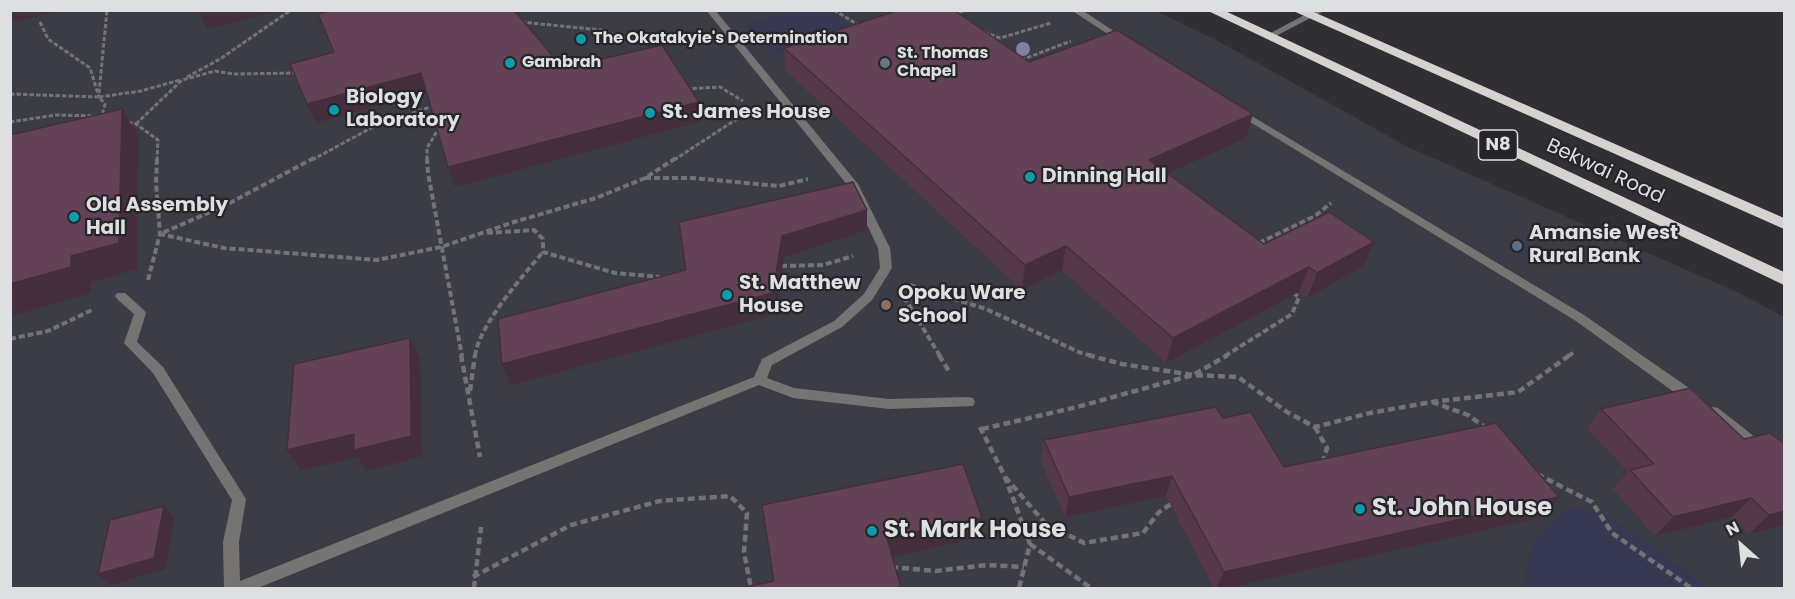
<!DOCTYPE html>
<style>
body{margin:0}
#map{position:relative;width:1795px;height:599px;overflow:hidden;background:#303034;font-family:Poppins,sans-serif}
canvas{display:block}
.frame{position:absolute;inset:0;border:12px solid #dedfe1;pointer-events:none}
.north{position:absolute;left:1711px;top:515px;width:60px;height:60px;-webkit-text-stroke:4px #26262a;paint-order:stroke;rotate:333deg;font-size:16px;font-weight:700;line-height:24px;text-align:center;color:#dedfe1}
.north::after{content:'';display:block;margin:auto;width:21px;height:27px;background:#dedfe1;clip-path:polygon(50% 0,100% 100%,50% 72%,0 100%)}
</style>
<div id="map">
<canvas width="1795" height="599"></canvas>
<div class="frame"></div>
<div class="north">N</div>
</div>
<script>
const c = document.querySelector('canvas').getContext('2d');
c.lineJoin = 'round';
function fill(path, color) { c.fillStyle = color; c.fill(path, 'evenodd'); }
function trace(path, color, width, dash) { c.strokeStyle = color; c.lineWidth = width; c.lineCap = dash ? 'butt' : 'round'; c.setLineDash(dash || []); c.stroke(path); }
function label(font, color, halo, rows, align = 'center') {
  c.font = font + ' Poppins,sans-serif'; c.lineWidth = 4.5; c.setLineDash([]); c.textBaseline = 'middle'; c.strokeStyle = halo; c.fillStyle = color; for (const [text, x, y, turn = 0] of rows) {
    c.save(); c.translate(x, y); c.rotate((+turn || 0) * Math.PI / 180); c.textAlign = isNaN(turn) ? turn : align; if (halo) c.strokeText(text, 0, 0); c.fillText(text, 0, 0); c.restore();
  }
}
const built = new Path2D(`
 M 10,11 L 1156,11 L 1216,40 L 1408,147 L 1739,293 L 1784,317 L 1784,588 L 11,588 Z`);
const green = new Path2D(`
 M 788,11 L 829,11 L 857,31 L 774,55 L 747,25 Z
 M 1569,506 L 1605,515 L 1699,580 L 1706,588 L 1523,588 L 1533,543 Z`);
const pathFar2 = new Path2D(`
 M 834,10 L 860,26
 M 952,14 L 969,10
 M 40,22 L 48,39 L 90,68 L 99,97
 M 521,22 L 601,30 L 631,40 L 650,40 L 694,34
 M 984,32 L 1000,38 L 1051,23
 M 1021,60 L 1071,41
 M 187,77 L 220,59 L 291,10
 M 686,89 L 720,87 L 743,101
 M 99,93 L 107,10
 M 10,94 L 99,97 L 105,104 L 102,116
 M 99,97 L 141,91 L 180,80
 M 10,122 L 56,115 L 97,116
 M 128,122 L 136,124 L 158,140 L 157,160
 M 136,124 L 182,80 L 215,71 L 233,74 L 297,73
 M 312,160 L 373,127 L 433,106
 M 427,160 L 427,148 L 439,128
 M 674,160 L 752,109`);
const pathFar1 = new Path2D(`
 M 314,158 L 226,205 L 160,234 L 224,248 L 377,260 L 441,247 L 514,222 L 596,198 L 645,178 L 676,158
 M 427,158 L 428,173 L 462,356
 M 645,178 L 692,178 L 779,186 L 808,179
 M 487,233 L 534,230 L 543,239 L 543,252 L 615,273 L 660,277
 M 1259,243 L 1315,216 L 1331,203
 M 781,266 L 823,265 L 853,256
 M 148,280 L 160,234 L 156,183 L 157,158
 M 910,285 L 986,309 L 1081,353 L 1093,356
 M 904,297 L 940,356
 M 10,339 L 48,331 L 94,309
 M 475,356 C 479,325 522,277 543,252
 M 1225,356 L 1292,314 L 1299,297 L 1292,292
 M 1568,356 L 1575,352`);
const path = new Path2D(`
 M 461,355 L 480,457
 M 939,355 L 950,373
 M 1088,355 L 1122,364 L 1193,375 L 1238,377 L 1287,412 L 1315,427 L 1370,413 L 1432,402 L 1518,392 L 1570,355
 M 470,391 L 475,355
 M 1432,402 L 1468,415 L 1485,427
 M 980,427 L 1005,477 L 1030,544 L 1019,588
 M 1315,427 L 1327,448 L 1323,461
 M 982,429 L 1077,407 L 1193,375 L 1228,355
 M 1537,474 L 1592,502 L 1612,533 L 1691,588
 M 1005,477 L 1046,524 L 1084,543 L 1143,533 L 1159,512 L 1174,502
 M 1030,544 L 1091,588
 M 891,567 L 936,571 L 987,565 L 1024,567
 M 473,577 L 571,525 L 660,501 L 730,496 L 747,513 L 744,552 L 751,588
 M 474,588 L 481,527`);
const street = new Path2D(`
 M 706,10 L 715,10 L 858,184 L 890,248 L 892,268 L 872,300 L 842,327 L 772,365 L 767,378 L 794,388 L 889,399 L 968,397 L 973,398 L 975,402 L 973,406 L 889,409 L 793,398 L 759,385 L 258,588 L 224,588 L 223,542 L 232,500 L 153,373 L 124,343 L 134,314 L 117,299 L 115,296 L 117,293 L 125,293 L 144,310 L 146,313 L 137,342 L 163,367 L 246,499 L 239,542 L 240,581 L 754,377 L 762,359 L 834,321 L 864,294 L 880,268 L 878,248 L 849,187 Z
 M 1071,10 L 1082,10 L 1127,40 L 1120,42 Z
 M 1314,10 L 1326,10 L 1270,39 L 1263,37 Z
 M 1240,109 L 1584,315 L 1699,395 L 1701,399 L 1699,403 L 1689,403 L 1576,321 L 1237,114 L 1235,112 Z
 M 1713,407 L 1718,408 L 1784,460 L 1784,474 L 1779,472 L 1708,416 L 1706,412 L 1708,408 Z`);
const highway = new Path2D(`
 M 1206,10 L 1223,10 L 1784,272 L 1784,285 Z
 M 1291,10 L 1309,10 L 1784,218 L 1784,229 Z`);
const trees = [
 [1023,49]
];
const wall = new Path2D(`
 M 784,48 L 1029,62 L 1246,138 L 1168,173 L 1264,244 L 1374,242 L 1363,266 L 1307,298 L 1299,292 L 1166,363 L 1062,270 L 1022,290 L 786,71 Z
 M 1601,409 L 1744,439 L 1781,441 L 1785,437 L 1785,525 L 1749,534 L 1732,517 L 1655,536 L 1613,489 L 1628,472 L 1587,428 Z
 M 1223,418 L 1284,467 L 1559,497 L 1543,517 L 1227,588 L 1214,588 L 1166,496 L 1065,517 L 1041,461 L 1044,440 Z`);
const shadedWall = new Path2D(`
 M 10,10 L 64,10 L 10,23 Z
 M 198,10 L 282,10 L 207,29 Z
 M 421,73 L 428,92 L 316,123 L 307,104 Z
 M 699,102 L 702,121 L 455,187 L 448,167 Z
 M 122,109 L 138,135 L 137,269 L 91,282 L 91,293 L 10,316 L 10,284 L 71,256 Z
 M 1253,114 L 1246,138 L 1144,184 L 1149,160 Z
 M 867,210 L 867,230 L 784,257 L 776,314 L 510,385 L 502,364 L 782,236 Z
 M 1374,242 L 1363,266 L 1307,298 L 1317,273 Z
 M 1066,246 L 1062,270 L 1022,290 L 1025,265 Z
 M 1309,267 L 1299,292 L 1166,363 L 1173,338 Z
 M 410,338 L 420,358 L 422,456 L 366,471 L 358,457 L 301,470 L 287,450 L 354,434 Z
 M 1172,476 L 1166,496 L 1065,517 L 1069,497 Z
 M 1559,497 L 1543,517 L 1227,588 L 1216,588 L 1224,572 Z
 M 1751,498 L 1732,517 L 1655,536 L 1673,517 Z
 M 164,506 L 174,517 L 165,569 L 110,585 L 98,574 Z
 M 1785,511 L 1785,525 L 1749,534 L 1769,515 Z
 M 982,518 L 980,537 L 887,558 L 887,538 Z`);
const building = new Path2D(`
 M 333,10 L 514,10 L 563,68 L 662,45 L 699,102 L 448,167 L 421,73 L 307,104 L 290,64 L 334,52 L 318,14 Z
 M 899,10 L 954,10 L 1029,62 L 1117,30 L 1253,114 L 1149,160 L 1264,244 L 1329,212 L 1374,242 L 1317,273 L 1309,267 L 1173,338 L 1066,246 L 1025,265 L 784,48 Z
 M 122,109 L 119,243 L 71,256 L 71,267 L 10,284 L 10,135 Z
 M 853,182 L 867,210 L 782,236 L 773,293 L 502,364 L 498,319 L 686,270 L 679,222 Z
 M 410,338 L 411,436 L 354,450 L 354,434 L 287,450 L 294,364 Z
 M 1690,388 L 1744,439 L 1770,433 L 1785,444 L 1785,511 L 1769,515 L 1751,498 L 1673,517 L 1630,470 L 1654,464 L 1601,409 Z
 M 1216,407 L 1223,418 L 1251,412 L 1284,467 L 1496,423 L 1559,497 L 1224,572 L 1172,476 L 1069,497 L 1044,440 Z
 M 963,464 L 982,518 L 887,538 L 901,588 L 742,588 L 774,581 L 762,505 Z
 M 164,506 L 154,558 L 98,574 L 110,520 Z`);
const markers = [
 [581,39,6,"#0f9aa8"],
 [510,63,6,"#0f9aa8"],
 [885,63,6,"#6b7280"],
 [334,110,6,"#0f9aa8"],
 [650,113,6,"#0f9aa8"],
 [1030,177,6,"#0f9aa8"],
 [74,217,6,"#0f9aa8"],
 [1517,246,6,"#5c6f8a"],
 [727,295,6,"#0f9aa8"],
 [886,305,6,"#8d6e63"],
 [1360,509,6,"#0f9aa8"],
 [872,531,6,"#0f9aa8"]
];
const farPoinames = [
 ["The Okatakyie's Determination",593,39],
 ["St. Thomas",897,54],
 ["Chapel",897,72],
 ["Gambrah",522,63]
];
const shields = [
 [1498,145,39]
];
const shieldNames = [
 ["N8",1498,145]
];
const poiNames = [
 ["Biology",346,98],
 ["Laboratory",346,121],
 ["St. James House",662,113],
 ["Dinning Hall",1042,177],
 ["Old Assembly",86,206],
 ["Hall",86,229],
 ["Amansie West",1529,234],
 ["Rural Bank",1529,257],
 ["St. Matthew",739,284],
 ["House",739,307],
 ["Opoku Ware",898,294],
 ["School",898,317]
];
const streetNames = [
 ["Bekwai Road",1605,172,25]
];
const nearPoinames = [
 ["St. John House",1372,509],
 ["St. Mark House",884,531]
];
fill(built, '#3b3c45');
fill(green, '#373852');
trace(pathFar2, '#727376', 3, [4.5, 2]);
trace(pathFar1, '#727376', 4, [6, 3]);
trace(path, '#727376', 4.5, [7, 4]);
fill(street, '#767473');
fill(highway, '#d7d1d0');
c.fillStyle = '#7f81a4';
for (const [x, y] of trees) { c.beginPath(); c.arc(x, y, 7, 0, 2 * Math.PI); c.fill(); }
fill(wall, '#55394b');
fill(shadedWall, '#452e3d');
fill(building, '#634257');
trace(building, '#452e3d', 1.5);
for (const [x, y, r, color] of markers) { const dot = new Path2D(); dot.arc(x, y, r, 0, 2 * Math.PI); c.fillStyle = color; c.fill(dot); trace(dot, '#26262a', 2); }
label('bold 16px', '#dedfe1', '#26262a', farPoinames, 'left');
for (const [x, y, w] of shields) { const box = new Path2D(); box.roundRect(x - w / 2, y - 15, w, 30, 4.5); c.fillStyle = '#26262a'; c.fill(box); trace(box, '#dedfe1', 1.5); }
label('bold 18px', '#dedfe1', null, shieldNames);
label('bold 20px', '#dedfe1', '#26262a', poiNames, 'left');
label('20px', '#dedfe1', '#26262a', streetNames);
label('bold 24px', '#dedfe1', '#26262a', nearPoinames, 'left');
</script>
